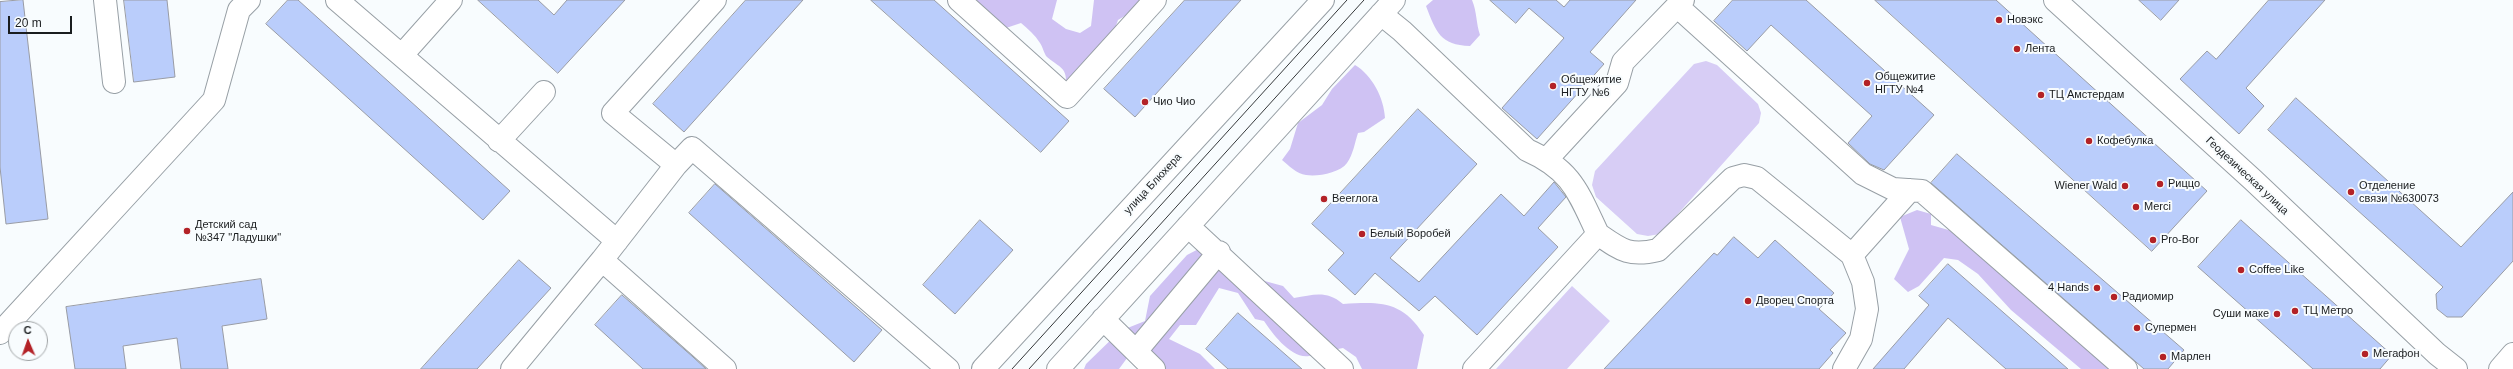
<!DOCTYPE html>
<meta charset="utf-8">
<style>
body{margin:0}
#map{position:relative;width:2513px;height:369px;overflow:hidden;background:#f8fcfe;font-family:Helvetica,sans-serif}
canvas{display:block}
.north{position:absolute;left:8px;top:321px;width:40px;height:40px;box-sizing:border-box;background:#f8fcfe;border:1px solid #9fa3a5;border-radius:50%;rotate:358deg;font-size:11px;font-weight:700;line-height:16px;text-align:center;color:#1a1d1f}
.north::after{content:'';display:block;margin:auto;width:14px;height:18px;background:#b32227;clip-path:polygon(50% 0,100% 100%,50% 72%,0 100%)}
.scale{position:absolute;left:8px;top:16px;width:64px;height:18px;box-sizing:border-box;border:2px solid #1a1d1f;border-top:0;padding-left:5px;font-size:12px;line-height:14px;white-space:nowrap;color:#1a1d1f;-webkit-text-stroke:3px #f8fcfe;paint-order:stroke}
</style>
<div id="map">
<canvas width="2513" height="369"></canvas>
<div class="north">С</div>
<div class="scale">20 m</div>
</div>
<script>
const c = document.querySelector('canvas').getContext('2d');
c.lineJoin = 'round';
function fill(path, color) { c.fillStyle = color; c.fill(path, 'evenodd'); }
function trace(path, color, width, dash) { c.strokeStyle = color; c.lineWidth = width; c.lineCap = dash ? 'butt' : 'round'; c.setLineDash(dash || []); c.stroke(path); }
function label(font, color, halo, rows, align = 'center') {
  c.font = font + ' Helvetica,sans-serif'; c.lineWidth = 4; c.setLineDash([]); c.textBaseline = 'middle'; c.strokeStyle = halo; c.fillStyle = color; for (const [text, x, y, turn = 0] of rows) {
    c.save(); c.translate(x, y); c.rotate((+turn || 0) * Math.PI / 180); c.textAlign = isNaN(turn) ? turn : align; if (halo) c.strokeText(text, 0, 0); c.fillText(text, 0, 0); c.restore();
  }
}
const green = new Path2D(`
 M 1706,61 L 1717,65 L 1758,104 L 1761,113 L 1759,123 L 1660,234 L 1648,236 L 1637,234 L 1596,197 L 1592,185 L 1595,171 L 1694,64 Z
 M 1572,286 L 1610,321 L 1567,369 L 1496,369 Z`);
const forest = new Path2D(`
 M 969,0 L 1057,0 L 1052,19 L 1066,29 L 1080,33 L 1091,26 L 1094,0 L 1144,0 L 1138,8 L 1118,20 L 1112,37 L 1066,82 C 1067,67 1057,66 1047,57 C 1044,54 1043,47 1040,43 C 1035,35 1028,29 1021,23 L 1003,29 Z
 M 1433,0 L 1472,0 C 1477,12 1476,23 1480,35 L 1470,46 C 1440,45 1436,32 1426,6 Z
 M 1355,65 C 1372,75 1384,98 1385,118 L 1364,132 L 1358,133 C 1355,142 1353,155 1347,163 C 1340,173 1317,177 1306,175 C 1297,174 1288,165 1282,160 L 1290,149 L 1298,123 L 1322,105 L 1332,89 Z
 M 1917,210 L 1931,214 L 1931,225 L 1952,231 L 1964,237 L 2003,277 L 2114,369 L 2081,369 L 2011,310 L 1978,274 L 1958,260 L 1944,258 L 1919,286 L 1908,292 L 1894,279 L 1909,249 L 1900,217 Z
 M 1212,242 L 1230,248 L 1241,267 L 1261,280 L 1283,286 L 1294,298 C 1314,295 1326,290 1343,304 C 1380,302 1401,300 1424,335 L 1417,369 L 1362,369 L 1356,357 L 1343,348 C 1331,350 1320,354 1309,356 C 1291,359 1272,333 1264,321 L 1255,319 L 1238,293 L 1219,288 L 1196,325 L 1180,325 L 1169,339 L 1200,354 L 1215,369 L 1166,369 L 1133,350 L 1119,369 L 1084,369 L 1086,364 L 1120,331 L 1145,321 L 1150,296 L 1187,255 Z`);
const building = new Path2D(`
 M 23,0 L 48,219 L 6,224 L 0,167 L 0,2 Z
 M 124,0 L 167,0 L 175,77 L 134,82 Z
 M 288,0 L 298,0 L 510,191 L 483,220 L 266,24 Z
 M 478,0 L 538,0 L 554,15 L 567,0 L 625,0 L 558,73 Z
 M 746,0 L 803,0 L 684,132 L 653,104 Z
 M 871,0 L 934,0 L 1069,121 L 1041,152 Z
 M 1185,0 L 1241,0 L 1135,117 L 1104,89 Z
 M 1490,0 L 1556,0 L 1564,7 L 1570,0 L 1636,0 L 1590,52 L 1604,64 L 1537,139 L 1502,108 L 1564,38 L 1529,8 L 1516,23 Z
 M 1733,0 L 1806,0 L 1934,115 L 1884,170 L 1870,164 L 1848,143 L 1872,116 L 1771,25 L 1747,51 L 1714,21 Z
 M 1875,0 L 1996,0 L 2207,191 L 2152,251 Z
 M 2139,0 L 2179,0 L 2161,20 Z
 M 2269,0 L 2325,0 L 2246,88 L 2264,106 L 2239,134 L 2180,79 L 2207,51 L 2216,59 Z
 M 2296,98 L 2461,247 L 2513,192 L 2513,261 L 2462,317 L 2447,317 L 2437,309 L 2436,294 L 2443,287 L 2268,130 Z
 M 1418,109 L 1477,164 L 1390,258 L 1419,282 L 1501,194 L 1524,216 L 1554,182 L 1566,197 L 1538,228 L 1558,247 L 1477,335 L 1435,296 L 1419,311 L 1375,273 L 1355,295 L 1328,270 L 1344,253 L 1312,224 Z
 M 1957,154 L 2184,350 L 2168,369 L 2144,369 L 1931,183 Z
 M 715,184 L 882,330 L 854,362 L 689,213 Z
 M 980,220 L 1013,250 L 955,314 L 923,285 Z
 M 2241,220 L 2392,355 L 2380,369 L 2313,369 L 2198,267 Z
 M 1734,237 L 1758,258 L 1775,240 L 1834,293 L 1819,309 L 1846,333 L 1830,350 L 1833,353 L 1819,369 L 1604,369 L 1714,253 L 1717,255 Z
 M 519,260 L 551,288 L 477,369 L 421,369 Z
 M 1948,264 L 2068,369 L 2006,369 L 1948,318 L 1904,369 L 1873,369 L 1929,305 L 1919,296 Z
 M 261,279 L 267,319 L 222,326 L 228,369 L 181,369 L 177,338 L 123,346 L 126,369 L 75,369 L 66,307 Z
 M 622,295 L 693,357 L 706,369 L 643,369 L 595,325 Z
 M 1238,313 L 1302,369 L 1228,369 L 1206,349 Z`);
const minor = new Path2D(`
 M 105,0 L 114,82
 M 337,0 L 617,241
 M 959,0 L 1067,97 L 1155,0
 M 2055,0 L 2253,180 L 2437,354 L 2456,369
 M 1677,6 L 1863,174 L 1893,189 L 1922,191 L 2126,369
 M 1381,14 L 1402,31 L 1527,150 C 1572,170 1578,192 1598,234 L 1474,369
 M 402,55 L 451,0
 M 499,141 L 544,92
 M 1547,159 L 1617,83 L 1623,62 L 1683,0
 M 676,165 L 692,148 L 948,369
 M 1188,226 L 1342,369
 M 1598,234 C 1621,250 1629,257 1658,250 L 1733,178 L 1744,175 L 1757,178 L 1852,255 L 1863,282 L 1867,309 L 1861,339 L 1844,369
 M 1852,255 L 1910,190
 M 602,260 L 725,369
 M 1103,319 L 1154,369
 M 0,333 L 214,100 L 239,10 L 249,0
 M 1137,350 L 1219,252
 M 512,369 L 602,260 L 676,165 L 613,113 L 715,0
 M 983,369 L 1323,0
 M 1058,369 L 1394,0`);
const major = new Path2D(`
 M 2500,369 L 2513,354`);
const tram = new Path2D(`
 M 1012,369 L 1347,0
 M 1029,369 L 1364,0`);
const markers = [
 [1999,20,4,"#b32227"],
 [2017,49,4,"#b32227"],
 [1867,83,4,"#b32227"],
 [1553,86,4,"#b32227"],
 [2041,95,4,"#b32227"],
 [1145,102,4,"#b32227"],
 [2089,141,4,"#b32227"],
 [2160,184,4,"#b32227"],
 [2125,186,4,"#b32227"],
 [2351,192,4,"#b32227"],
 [1324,199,4,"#b32227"],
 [2136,207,4,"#b32227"],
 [187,231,4,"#b32227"],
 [1362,234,4,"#b32227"],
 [2153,240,4,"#b32227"],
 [2241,270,4,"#b32227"],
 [2097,288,4,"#b32227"],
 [2114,297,4,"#b32227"],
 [1748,301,4,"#b32227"],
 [2295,311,4,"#b32227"],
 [2277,314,4,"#b32227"],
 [2137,328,4,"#b32227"],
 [2365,354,4,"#b32227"],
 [2163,357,4,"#b32227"]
];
const poiNames = [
 ["Новэкс",2007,20],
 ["Лента",2025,49],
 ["Общежитие",1875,77],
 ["НГТУ №4",1875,90],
 ["Общежитие",1561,80],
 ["НГТУ №6",1561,93],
 ["ТЦ Амстердам",2049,95],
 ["Чио Чио",1153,102],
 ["Кофебулка",2097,141],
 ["Риццо",2168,184],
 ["Wiener Wald",2117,186,"right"],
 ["Отделение",2359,186],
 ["связи №630073",2359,199],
 ["Beerлога",1332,199],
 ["Merci",2144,207],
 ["Детский сад",195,225],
 ["№347 \"Ладушки\"",195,238],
 ["Белый Воробей",1370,234],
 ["Pro-Bor",2161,240],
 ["Coffee Like",2249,270],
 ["4 Hands",2089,288,"right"],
 ["Радиомир",2122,297],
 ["Дворец Спорта",1756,301],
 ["ТЦ Метро",2303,311],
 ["Суши маке",2269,314,"right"],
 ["Супермен",2145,328],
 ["Мегафон",2373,354],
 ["Марлен",2171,357]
];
const streetNames = [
 ["Геодезическая улица",2247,176,43],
 ["улица Блюхера",1153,184,-47]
];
fill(green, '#d7cdf5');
fill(forest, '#cfc2f3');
fill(building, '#bacdfb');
trace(building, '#999ca5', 1);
trace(minor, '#979fa5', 24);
trace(major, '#979fa5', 24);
trace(minor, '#fff', 22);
trace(major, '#fff', 22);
trace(tram, '#35383a', 1);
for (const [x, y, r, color] of markers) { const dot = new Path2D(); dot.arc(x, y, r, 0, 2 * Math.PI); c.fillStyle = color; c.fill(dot); trace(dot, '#f8fcfe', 1.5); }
label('11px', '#1a1d1f', '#f8fcfe', poiNames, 'left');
label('11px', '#1a1d1f', '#f8fcfe', streetNames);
</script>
